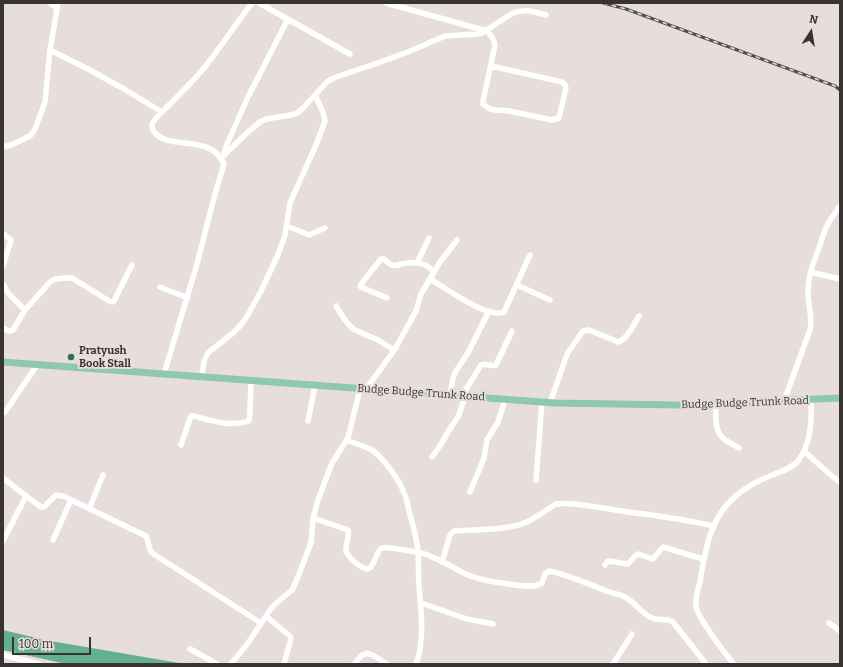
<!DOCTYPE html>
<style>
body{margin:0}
#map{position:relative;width:843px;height:667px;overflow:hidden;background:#e7dedc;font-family:Bitter,serif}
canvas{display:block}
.frame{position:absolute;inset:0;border:4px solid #383434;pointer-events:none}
.north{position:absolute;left:791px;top:12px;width:40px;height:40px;-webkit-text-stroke:3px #e7dedc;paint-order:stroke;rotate:12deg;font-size:11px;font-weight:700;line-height:16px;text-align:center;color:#383434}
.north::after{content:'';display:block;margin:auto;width:14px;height:18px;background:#383434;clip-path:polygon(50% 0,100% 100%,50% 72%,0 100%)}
.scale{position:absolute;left:12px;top:637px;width:79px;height:18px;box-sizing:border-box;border:2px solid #383434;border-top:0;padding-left:5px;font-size:12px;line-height:14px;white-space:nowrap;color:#383434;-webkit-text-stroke:3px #e7dedc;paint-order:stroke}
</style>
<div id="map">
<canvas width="843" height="667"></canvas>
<div class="frame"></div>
<div class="north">N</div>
<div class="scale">100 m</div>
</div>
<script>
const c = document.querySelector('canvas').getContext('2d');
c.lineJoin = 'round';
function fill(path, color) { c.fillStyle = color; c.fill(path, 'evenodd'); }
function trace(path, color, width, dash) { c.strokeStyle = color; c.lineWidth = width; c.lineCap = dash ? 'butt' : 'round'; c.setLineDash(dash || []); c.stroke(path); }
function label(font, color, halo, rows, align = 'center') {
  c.font = font + ' Bitter,serif'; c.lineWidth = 4; c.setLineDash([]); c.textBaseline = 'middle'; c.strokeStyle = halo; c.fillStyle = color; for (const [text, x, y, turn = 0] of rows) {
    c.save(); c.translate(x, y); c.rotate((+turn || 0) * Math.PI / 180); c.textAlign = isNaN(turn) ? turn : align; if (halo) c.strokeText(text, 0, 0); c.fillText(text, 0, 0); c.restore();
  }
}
const water = new Path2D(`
 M 3,630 L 45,640 L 185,664 L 66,664 L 3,650 Z`);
const minor = new Path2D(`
 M 50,3 L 57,8
 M 259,3 L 350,54
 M 386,3 L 487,31 C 491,35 494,39 495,45 L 483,101 L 483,104 L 490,109 L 495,110 L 509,111 L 552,120 L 559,118 L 566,88 C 565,83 562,82 558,81 L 491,66
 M 50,50 L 90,70 L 124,89 L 162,112
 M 3,147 L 11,145 L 28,137 L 32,134 L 35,129 L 45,102 L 50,50 L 58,3
 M 224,154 L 227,144 L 248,97 L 288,19
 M 221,158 L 249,131 L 260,122 L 266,119 L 291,115 L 297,113 L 302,109 L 328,81 L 336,77 L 375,64 L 408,52 L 445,36 L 476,34 L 482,33 L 513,13 C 525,8 534,12 546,15
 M 287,226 L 309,235 L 325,228
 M 3,234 L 11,240 L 3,266
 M 417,263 L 429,238
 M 810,272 L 840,279
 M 430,279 C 446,288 487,319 504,312 L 530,255
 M 3,284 L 8,293 L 25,310
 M 517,285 L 550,300
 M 160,287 L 188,298
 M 387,298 L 361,287 L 360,286 L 365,279 L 381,259 L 384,259 C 386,261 389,264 392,265 C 394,266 399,265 401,264 C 413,262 427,261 434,273
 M 336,306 L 345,320 L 353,329 L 378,340 L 394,350
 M 3,328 L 9,331 L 13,330 L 25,310 L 50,282 L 55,279 L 65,278 L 72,278 L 109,301 L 112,302 L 114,301 L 132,265
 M 164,374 L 197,264 L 215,194 L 224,164 C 210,133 172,151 155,133 C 153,131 152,128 152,125 C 155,116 166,109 172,102 C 183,91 195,79 205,67 C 221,46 236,24 252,3
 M 202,377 C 203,368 203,359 209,352 L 233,333 L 239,327 L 246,318 L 260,293 L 277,257 L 285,235 L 290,203 L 316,145 L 325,121 L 323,112 L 315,95
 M 366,389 L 395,349 L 416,311 L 421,294 L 440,262 L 457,240
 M 450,395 L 453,378 L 456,371 L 468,353 L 489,311
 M 462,396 L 481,365 C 486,363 491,367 496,365 L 512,331
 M 784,401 L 810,330 C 813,317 808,306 808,293 C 808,277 813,263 819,248 C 822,240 823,232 828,224 C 831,218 836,212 840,206
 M 550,403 L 566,357 L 569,351 L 583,331 L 589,330 L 618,342 C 627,340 634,324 639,316
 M 716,404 C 716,414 714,431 723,438 C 727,442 734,445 739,448
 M 5,412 L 37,365
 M 308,421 L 315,385
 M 346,440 C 355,443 364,446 372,450 C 384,459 399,479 404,493 C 407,499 408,505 409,511 C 413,525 417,538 418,553 C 419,564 418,575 419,586 C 421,609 425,642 416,664
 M 181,445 L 191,416 L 194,416 C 212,421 230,427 249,421 L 250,412 L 251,380
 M 804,451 L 833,477 L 840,482
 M 432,457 L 440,446 L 451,427 L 458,417 L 465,397
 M 3,478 L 26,496 L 41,507 L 44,507 L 56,495 L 63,496 L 146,536 C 149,541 148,548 152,553 L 261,623
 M 536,480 L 542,402
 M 470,492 L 484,458 L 487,440 L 498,422 L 505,400
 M 89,509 L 103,475
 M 313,518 L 348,530 C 350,537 345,544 346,552 C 350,558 357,565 364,568 C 375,573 374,552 382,548 C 387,546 414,552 421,553 C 437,557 453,568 468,575 C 483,581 499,583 516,585 C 524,586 535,588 542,583 L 545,574 L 549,571 C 568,575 587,583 604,590 C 611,593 619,594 625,597 C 635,602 641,613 652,618 C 659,621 666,618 673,622 L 706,664
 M 53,540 L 71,500
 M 3,541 L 26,496
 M 442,562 L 450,535 L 454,531 C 474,530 509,530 527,522 C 537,517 547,510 556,504 C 570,501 599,508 615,510 C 648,515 680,518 713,526
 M 605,565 L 607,562 L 609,561 L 628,564 L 634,557 L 638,554 L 653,559 L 663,547 L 703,559
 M 421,603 L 467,619 L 493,624
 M 266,616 L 290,636 L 291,639 L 284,664
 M 829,623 L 840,631
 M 190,649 L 217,664
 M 3,655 L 39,664
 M 231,664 L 248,643 L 270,610 L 274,605 L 292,590 L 295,584 L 311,543 L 313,518 L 318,500 L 332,463 L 348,438 L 360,389
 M 354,664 L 361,656 L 367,653 L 374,656 L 387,664
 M 613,664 L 632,634
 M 734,664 C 726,655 697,617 696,606 C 695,599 698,589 700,582 C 705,551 710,516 737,495 C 744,489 754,483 763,479 C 773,474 791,470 798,461 C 811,444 812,421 811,400`);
const major = new Path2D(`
 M 3,362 L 555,403 L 677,405 L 840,398`);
const rail = new Path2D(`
 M 603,3 L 626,9 L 835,86 L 840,90`);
const markers = [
 [71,357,4,"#326e58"]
];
const poiNames = [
 ["Pratyush",79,351],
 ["Book Stall",79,364]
];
const streetNames = [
 ["Budge Budge Trunk Road",421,393,4],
 ["Budge Budge Trunk Road",745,403,-2]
];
fill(water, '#64af92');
trace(minor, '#fff', 5.5);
trace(major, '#8ec7b3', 7);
trace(rail, '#534e4d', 3);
trace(rail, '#e7dedc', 1.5, [4.5]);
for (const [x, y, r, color] of markers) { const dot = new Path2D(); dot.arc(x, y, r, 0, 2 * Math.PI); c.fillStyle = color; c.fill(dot); trace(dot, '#e7dedc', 1.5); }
label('bold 11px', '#383434', '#e7dedc', poiNames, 'left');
label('11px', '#383434', '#e7dedc', streetNames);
</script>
